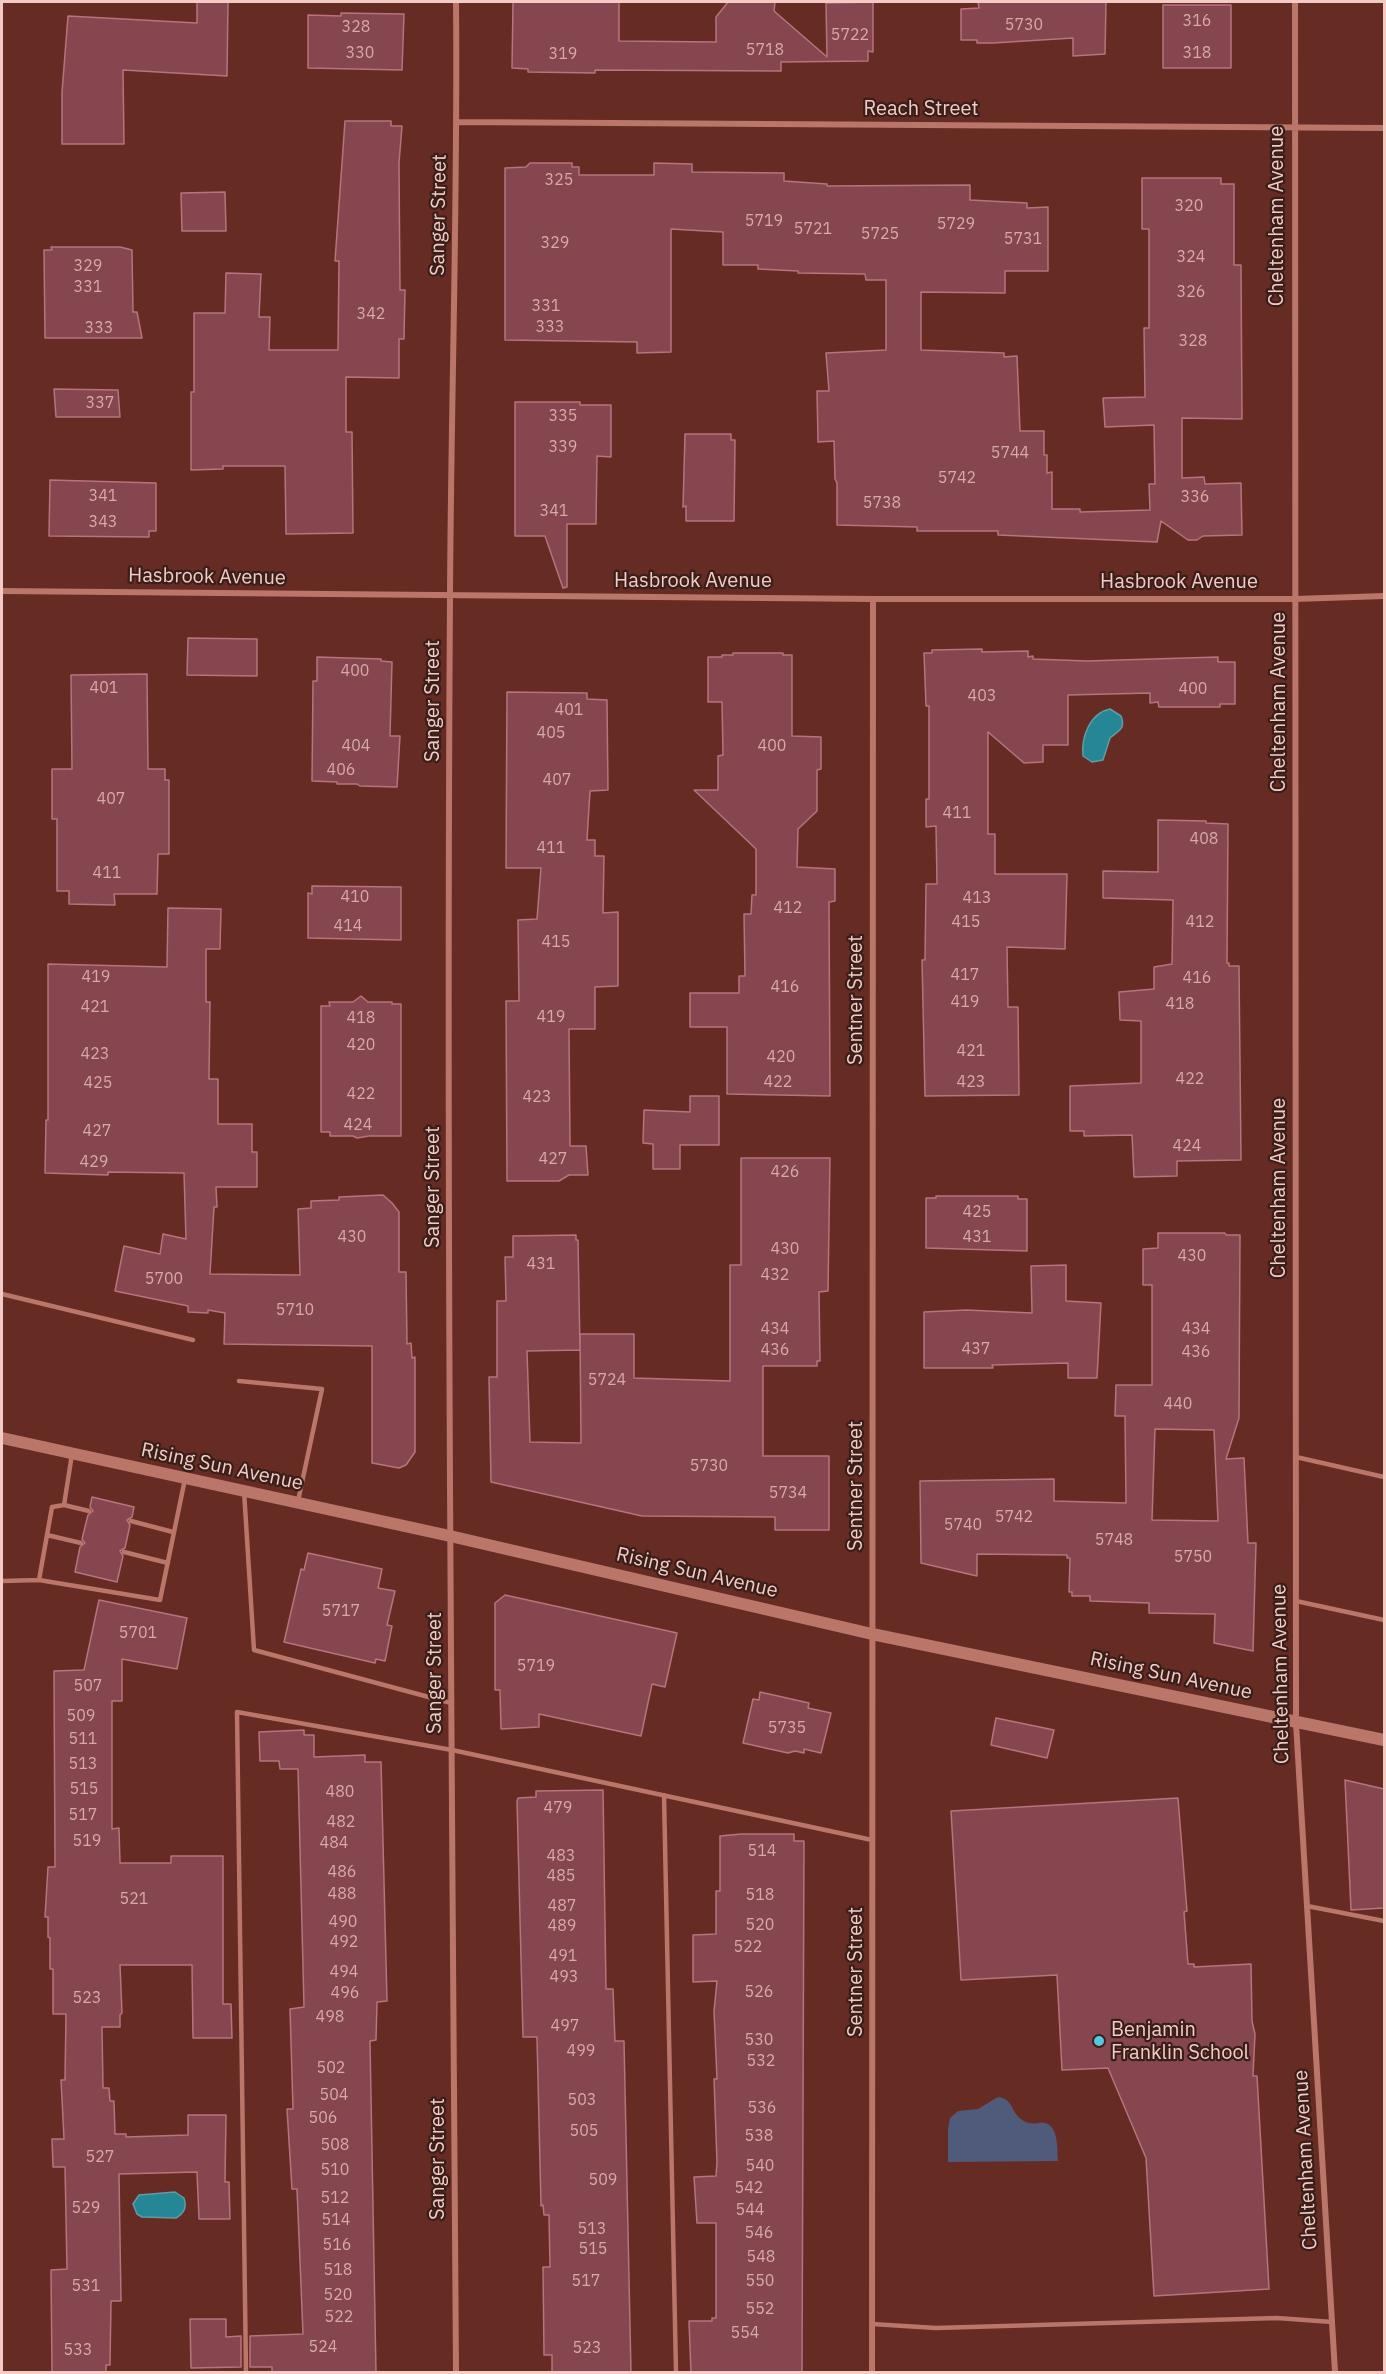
<!DOCTYPE html>
<style>
body{margin:0}
#map{position:relative;width:1386px;height:2374px;overflow:hidden;background:#662b22;font-family:"IBM Plex Sans",sans-serif}
canvas{display:block}
.frame{position:absolute;inset:0;border:3px solid #f1cbc4;pointer-events:none}
</style>
<div id="map">
<canvas width="1386" height="2374"></canvas>
<div class="frame"></div>
</div>
<script>
const c = document.querySelector('canvas').getContext('2d');
c.lineJoin = 'round';
function fill(path, color) { c.fillStyle = color; c.fill(path, 'evenodd'); }
function trace(path, color, width, dash) { c.strokeStyle = color; c.lineWidth = width; c.lineCap = dash ? 'butt' : 'round'; c.setLineDash(dash || []); c.stroke(path); }
function label(font, color, halo, rows, align = 'center') {
  c.font = font + ' "IBM Plex Sans",sans-serif'; c.lineWidth = 4.5; c.setLineDash([]); c.textBaseline = 'middle'; c.strokeStyle = halo; c.fillStyle = color; for (const [text, x, y, turn = 0] of rows) {
    c.save(); c.translate(x, y); c.rotate((+turn || 0) * Math.PI / 180); c.textAlign = isNaN(turn) ? turn : align; if (halo) c.strokeText(text, 0, 0); c.fillText(text, 0, 0); c.restore();
  }
}
const green = new Path2D(`
 M 998,2097 C 1014,2099 1010,2111 1021,2119 C 1027,2124 1032,2124 1039,2123 C 1059,2120 1057,2147 1058,2161 L 948,2162 L 948,2129 L 950,2118 L 958,2111 L 978,2109 Z`);
const water = new Path2D(`
 M 1110,709 L 1121,716 C 1126,729 1119,730 1110,738 L 1103,760 L 1092,762 L 1083,756 C 1081,737 1090,713 1110,709 Z
 M 175,2192 L 184,2198 C 187,2208 184,2213 176,2218 L 142,2217 L 137,2214 L 133,2204 L 139,2195 Z`);
const building = new Path2D(`
 M 197,2 L 228,2 L 227,76 L 123,70 L 124,144 L 62,144 L 62,92 L 68,16 L 197,23 Z
 M 513,2 L 619,2 L 619,41 L 716,42 L 716,17 L 728,2 L 775,2 L 774,11 L 827,57 L 826,3 L 873,2 L 873,52 L 868,51 L 868,61 L 781,62 L 781,71 L 595,70 L 595,73 L 528,72 L 528,69 L 512,68 Z
 M 978,2 L 1106,2 L 1105,54 L 1073,56 L 1073,38 L 993,43 L 977,43 L 977,40 L 961,40 L 961,9 L 979,8 Z
 M 1163,5 L 1231,5 L 1231,68 L 1163,68 Z
 M 341,13 L 404,14 L 402,70 L 308,68 L 308,15 L 341,16 Z
 M 345,121 L 391,121 L 391,126 L 402,126 L 399,163 L 400,290 L 405,290 L 404,339 L 399,339 L 399,378 L 346,377 L 346,432 L 352,432 L 353,533 L 286,534 L 285,466 L 223,466 L 223,469 L 191,470 L 191,392 L 194,392 L 194,313 L 225,313 L 226,273 L 261,274 L 259,317 L 270,317 L 269,350 L 338,350 L 339,261 L 335,261 Z
 M 530,163 L 572,163 L 572,167 L 579,167 L 579,175 L 654,175 L 654,163 L 692,164 L 692,172 L 784,173 L 784,181 L 827,184 L 827,186 L 970,185 L 970,200 L 1027,203 L 1027,208 L 1048,207 L 1048,271 L 1005,271 L 1005,293 L 921,292 L 921,350 L 1004,353 L 1004,357 L 1017,356 L 1020,431 L 1044,431 L 1044,455 L 1047,455 L 1047,473 L 1052,472 L 1052,509 L 1080,509 L 1080,512 L 1150,510 L 1149,484 L 1155,484 L 1154,425 L 1105,427 L 1103,398 L 1145,397 L 1144,328 L 1149,328 L 1149,229 L 1142,229 L 1142,178 L 1221,178 L 1221,184 L 1234,184 L 1234,265 L 1241,265 L 1242,419 L 1182,418 L 1182,478 L 1204,477 L 1205,484 L 1241,483 L 1242,535 L 1203,536 L 1197,540 L 1188,540 L 1161,521 L 1157,542 L 998,535 L 998,531 L 917,531 L 917,527 L 837,525 L 837,483 L 835,479 L 834,441 L 818,442 L 817,391 L 829,391 L 826,353 L 886,350 L 886,280 L 866,280 L 865,274 L 798,273 L 798,271 L 758,269 L 758,265 L 723,265 L 723,232 L 671,229 L 671,352 L 637,353 L 637,342 L 505,340 L 505,168 L 526,167 Z
 M 225,192 L 226,231 L 182,231 L 181,193 Z
 M 51,247 L 120,247 L 132,250 L 133,312 L 137,312 L 142,338 L 45,338 L 44,250 L 52,250 Z
 M 54,389 L 118,390 L 120,417 L 56,417 Z
 M 515,402 L 580,402 L 580,405 L 611,405 L 611,457 L 597,456 L 596,524 L 567,524 L 567,587 L 563,588 L 545,536 L 515,536 Z
 M 685,434 L 731,434 L 731,440 L 735,440 L 734,521 L 686,521 L 686,506 L 683,507 Z
 M 50,480 L 156,483 L 156,531 L 149,531 L 149,537 L 49,536 Z
 M 188,638 L 257,639 L 257,676 L 187,675 Z
 M 982,649 L 982,652 L 1028,651 L 1028,657 L 1033,656 L 1033,659 L 1087,661 L 1218,657 L 1218,662 L 1235,662 L 1235,704 L 1220,704 L 1220,707 L 1159,707 L 1158,702 L 1150,703 L 1150,693 L 1068,695 L 1068,745 L 1043,745 L 1043,762 L 1024,763 L 988,732 L 988,834 L 995,834 L 995,874 L 1067,874 L 1065,949 L 1007,947 L 1008,1007 L 1018,1007 L 1019,1095 L 925,1096 L 922,960 L 925,960 L 926,884 L 937,884 L 936,826 L 926,827 L 926,799 L 929,799 L 929,706 L 926,706 L 924,653 L 932,653 L 932,650 Z
 M 733,653 L 783,653 L 783,655 L 792,655 L 792,736 L 821,737 L 821,769 L 817,770 L 817,811 L 798,829 L 797,867 L 835,869 L 835,901 L 829,902 L 830,1096 L 727,1094 L 727,1027 L 690,1027 L 690,993 L 739,993 L 739,976 L 745,976 L 744,914 L 751,914 L 752,895 L 756,895 L 756,849 L 694,790 L 718,790 L 718,756 L 723,755 L 722,702 L 708,702 L 708,657 L 722,657 L 722,655 L 733,655 Z
 M 317,657 L 381,659 L 381,661 L 392,662 L 390,736 L 400,736 L 397,787 L 360,786 L 357,784 L 337,784 L 337,782 L 312,781 L 313,681 L 317,681 Z
 M 147,674 L 148,769 L 165,769 L 165,780 L 169,780 L 169,854 L 158,854 L 157,894 L 114,894 L 115,905 L 69,904 L 69,891 L 57,891 L 57,819 L 52,819 L 52,769 L 72,769 L 71,675 Z
 M 507,692 L 587,693 L 587,699 L 607,700 L 608,790 L 590,791 L 587,840 L 595,840 L 595,856 L 604,856 L 603,913 L 618,912 L 618,986 L 595,987 L 595,1029 L 569,1029 L 570,1146 L 586,1146 L 588,1175 L 569,1175 L 559,1181 L 507,1181 L 506,1001 L 519,1001 L 518,920 L 537,919 L 541,868 L 506,868 Z
 M 1158,820 L 1206,821 L 1206,823 L 1228,824 L 1227,963 L 1229,963 L 1229,966 L 1239,966 L 1241,1160 L 1177,1161 L 1177,1176 L 1134,1177 L 1132,1135 L 1084,1136 L 1084,1131 L 1070,1131 L 1070,1086 L 1141,1083 L 1141,1021 L 1120,1020 L 1119,992 L 1154,989 L 1154,967 L 1172,964 L 1173,900 L 1103,898 L 1103,871 L 1158,872 Z
 M 312,886 L 401,887 L 401,940 L 308,938 L 308,893 L 312,894 Z
 M 168,908 L 221,909 L 220,949 L 206,949 L 206,1002 L 210,1002 L 209,1079 L 218,1079 L 218,1124 L 252,1124 L 252,1152 L 257,1152 L 257,1187 L 216,1187 L 217,1207 L 214,1207 L 210,1274 L 300,1275 L 298,1209 L 311,1208 L 311,1201 L 339,1200 L 339,1197 L 383,1195 L 392,1203 L 399,1212 L 399,1272 L 406,1272 L 407,1344 L 411,1343 L 412,1358 L 415,1357 L 415,1452 L 406,1465 L 399,1468 L 372,1463 L 372,1346 L 224,1344 L 225,1313 L 208,1310 L 208,1313 L 188,1312 L 188,1306 L 115,1291 L 124,1246 L 160,1254 L 163,1234 L 186,1239 L 184,1173 L 108,1172 L 108,1175 L 45,1173 L 46,1120 L 48,1120 L 48,964 L 167,967 Z
 M 361,996 L 368,1002 L 392,1002 L 392,1004 L 401,1004 L 401,1136 L 369,1136 L 357,1138 L 353,1136 L 330,1136 L 330,1132 L 321,1132 L 321,1006 L 330,1006 L 329,1002 L 353,1002 Z
 M 690,1096 L 719,1096 L 719,1145 L 680,1145 L 680,1169 L 653,1169 L 653,1144 L 643,1143 L 644,1110 L 690,1112 Z
 M 741,1158 L 830,1158 L 828,1291 L 819,1292 L 820,1361 L 817,1361 L 817,1366 L 763,1366 L 763,1456 L 829,1456 L 829,1530 L 775,1530 L 775,1517 L 642,1516 L 491,1482 L 489,1377 L 497,1377 L 497,1301 L 506,1301 L 505,1257 L 513,1257 L 513,1236 L 576,1235 L 576,1240 L 578,1240 L 580,1350 L 527,1351 L 530,1442 L 581,1443 L 580,1334 L 634,1334 L 634,1378 L 730,1381 L 730,1265 L 741,1265 Z
 M 936,1196 L 1018,1196 L 1018,1199 L 1027,1199 L 1027,1251 L 926,1248 L 926,1198 L 936,1198 Z
 M 1158,1233 L 1225,1233 L 1226,1235 L 1240,1235 L 1239,1418 L 1226,1459 L 1244,1458 L 1248,1543 L 1256,1543 L 1253,1651 L 1214,1643 L 1215,1614 L 1149,1613 L 1149,1603 L 1090,1601 L 1090,1596 L 1072,1596 L 1072,1592 L 1069,1592 L 1070,1558 L 1067,1558 L 1067,1555 L 977,1554 L 977,1576 L 921,1563 L 920,1481 L 1054,1479 L 1054,1501 L 1126,1503 L 1125,1416 L 1115,1416 L 1116,1385 L 1152,1385 L 1152,1285 L 1143,1285 L 1143,1249 L 1158,1248 ZM 1155,1429 L 1214,1430 L 1218,1521 L 1152,1520 Z
 M 1066,1265 L 1066,1301 L 1101,1303 L 1097,1378 L 1068,1378 L 1068,1363 L 992,1365 L 993,1368 L 924,1368 L 924,1312 L 966,1310 L 1032,1313 L 1031,1266 Z
 M 92,1497 L 134,1507 L 132,1517 L 127,1520 L 130,1525 L 125,1548 L 120,1551 L 123,1556 L 117,1582 L 75,1572 L 80,1547 L 85,1543 L 82,1539 L 88,1515 L 93,1511 L 90,1507 Z
 M 308,1553 L 382,1569 L 378,1588 L 395,1591 L 387,1625 L 392,1626 L 385,1661 L 376,1659 L 375,1663 L 284,1642 L 301,1569 L 304,1570 Z
 M 505,1595 L 677,1633 L 665,1687 L 652,1684 L 641,1736 L 539,1714 L 539,1727 L 501,1729 L 500,1690 L 495,1690 L 495,1603 Z
 M 99,1600 L 187,1618 L 177,1669 L 122,1659 L 122,1701 L 112,1701 L 112,1829 L 119,1828 L 120,1863 L 171,1863 L 171,1856 L 223,1856 L 223,2004 L 231,2004 L 232,2038 L 193,2038 L 192,1965 L 120,1965 L 122,2013 L 120,2015 L 120,2027 L 102,2027 L 103,2088 L 109,2088 L 110,2101 L 114,2101 L 115,2134 L 126,2134 L 126,2137 L 188,2135 L 188,2115 L 226,2115 L 225,2182 L 229,2182 L 230,2219 L 199,2219 L 197,2172 L 119,2174 L 121,2301 L 111,2301 L 110,2365 L 106,2365 L 106,2373 L 52,2373 L 51,2270 L 67,2269 L 65,2167 L 53,2167 L 52,2139 L 64,2139 L 61,2080 L 65,2080 L 66,2014 L 53,2014 L 53,1969 L 50,1969 L 50,1938 L 48,1937 L 48,1917 L 45,1917 L 48,1867 L 55,1867 L 54,1671 L 84,1670 Z
 M 760,1692 L 809,1703 L 808,1708 L 831,1713 L 821,1753 L 804,1749 L 804,1753 L 795,1751 L 788,1753 L 743,1743 L 753,1699 L 759,1700 Z
 M 996,1718 L 1054,1730 L 1047,1758 L 991,1745 Z
 M 304,1730 L 304,1735 L 314,1735 L 314,1757 L 365,1755 L 365,1762 L 381,1762 L 387,2001 L 377,2002 L 376,2040 L 370,2041 L 376,2373 L 272,2373 L 272,2367 L 250,2367 L 250,2336 L 303,2334 L 297,2189 L 292,2189 L 287,2109 L 293,2109 L 290,2009 L 304,2007 L 298,1769 L 280,1769 L 279,1761 L 260,1761 L 259,1732 Z
 M 1345,1780 L 1384,1789 L 1384,1908 L 1351,1910 Z
 M 603,1790 L 606,1989 L 613,1989 L 615,2041 L 624,2041 L 631,2373 L 552,2373 L 552,2355 L 544,2355 L 543,2267 L 550,2267 L 549,2215 L 544,2215 L 543,2205 L 541,2206 L 537,2037 L 523,2037 L 517,1801 L 518,1798 L 536,1797 L 536,1791 Z
 M 1178,1798 L 1187,1911 L 1184,1912 L 1188,1964 L 1194,1964 L 1194,1967 L 1251,1964 L 1252,2021 L 1255,2034 L 1253,2076 L 1257,2076 L 1269,2289 L 1154,2296 L 1146,2158 L 1108,2068 L 1062,2070 L 1057,1975 L 961,1980 L 951,1811 Z
 M 741,1834 L 794,1834 L 794,1841 L 804,1841 L 802,2373 L 691,2373 L 689,2321 L 712,2321 L 712,2318 L 716,2318 L 716,2223 L 697,2223 L 694,2177 L 716,2176 L 717,2162 L 714,2079 L 717,2079 L 714,2011 L 717,1981 L 693,1982 L 693,1935 L 716,1934 L 716,1891 L 720,1891 L 720,1836 Z
 M 190,2319 L 226,2319 L 226,2337 L 241,2336 L 241,2367 L 191,2368 Z`);
const service = new Path2D(`
 M 2,1294 L 193,1340
 M 239,1381 L 322,1389 L 298,1501
 M 1296,1457 L 1384,1477
 M 244,1491 L 254,1650 L 451,1703
 M 64,1505 L 72,1454
 M 131,1521 L 173,1532
 M 47,1535 L 81,1543
 M 124,1552 L 168,1563
 M 39,1580 L 52,1507 L 64,1505 L 89,1511
 M 2,1581 L 39,1580 L 160,1600 L 185,1479
 M 1296,1601 L 1384,1620
 M 664,1795 L 676,2372
 M 1307,1906 L 1384,1921
 M 872,2324 L 936,2328 L 1277,2318 L 1332,2322
 M 246,2372 L 237,1712 L 452,1750 L 872,1840`);
const minor = new Path2D(`
 M 456,2 C 458,200 451,399 450,597 C 446,1189 452,1781 456,2372
 M 1295,2 L 1296,1723 L 1335,2372
 M 457,122 L 1384,128
 M 2,591 L 873,599 L 1295,599 L 1384,596
 M 872,2372 L 873,599`);
const secondary = new Path2D(`
 M 2,1438 L 450,1536 L 872,1634 L 1384,1740`);
const markers = [
 [1099,2041,6,"#55cadf"]
];
const numberNames = [
 ["316",1197,21],
 ["5730",1024,25],
 ["328",356,27],
 ["5722",850,35],
 ["5718",765,50],
 ["330",360,53],
 ["318",1197,53],
 ["319",563,54],
 ["325",559,180],
 ["320",1189,206],
 ["5719",764,221],
 ["5729",956,224],
 ["5721",813,229],
 ["5725",880,234],
 ["5731",1023,239],
 ["329",555,243],
 ["324",1191,257],
 ["329",88,266],
 ["331",88,287],
 ["326",1191,292],
 ["331",546,306],
 ["342",371,314],
 ["333",550,327],
 ["333",99,328],
 ["328",1193,341],
 ["337",100,403],
 ["335",563,416],
 ["339",563,447],
 ["5744",1010,453],
 ["5742",957,478],
 ["341",103,496],
 ["336",1195,497],
 ["5738",882,503],
 ["341",554,511],
 ["343",103,522],
 ["400",355,671],
 ["401",104,688],
 ["400",1193,689],
 ["403",982,696],
 ["401",569,710],
 ["405",551,733],
 ["404",356,746],
 ["400",772,746],
 ["406",341,770],
 ["407",557,780],
 ["407",111,799],
 ["411",957,813],
 ["408",1204,839],
 ["411",551,848],
 ["411",107,873],
 ["410",355,897],
 ["413",977,898],
 ["412",788,908],
 ["415",966,922],
 ["412",1200,922],
 ["414",348,926],
 ["415",556,942],
 ["417",965,975],
 ["419",96,977],
 ["416",1197,978],
 ["416",785,987],
 ["419",965,1002],
 ["418",1180,1004],
 ["421",95,1007],
 ["419",551,1017],
 ["418",361,1018],
 ["420",361,1045],
 ["421",971,1051],
 ["423",95,1054],
 ["420",781,1057],
 ["422",1190,1079],
 ["422",778,1082],
 ["423",971,1082],
 ["425",98,1083],
 ["422",361,1094],
 ["423",537,1097],
 ["424",358,1125],
 ["427",97,1131],
 ["424",1187,1146],
 ["427",553,1159],
 ["429",94,1162],
 ["426",785,1172],
 ["425",977,1212],
 ["430",352,1237],
 ["431",977,1237],
 ["430",785,1249],
 ["430",1192,1256],
 ["431",541,1264],
 ["432",775,1275],
 ["5700",164,1279],
 ["5710",295,1310],
 ["434",775,1329],
 ["434",1196,1329],
 ["437",976,1349],
 ["436",775,1350],
 ["436",1196,1352],
 ["5724",607,1380],
 ["440",1178,1404],
 ["5730",709,1466],
 ["5734",788,1493],
 ["5742",1014,1517],
 ["5740",963,1525],
 ["5748",1114,1540],
 ["5750",1193,1557],
 ["5717",341,1611],
 ["5701",138,1633],
 ["5719",536,1666],
 ["507",88,1686],
 ["509",81,1716],
 ["5735",787,1728],
 ["511",83,1739],
 ["513",83,1764],
 ["515",84,1789],
 ["480",340,1792],
 ["479",558,1808],
 ["517",83,1815],
 ["482",341,1822],
 ["519",87,1841],
 ["484",334,1843],
 ["514",762,1851],
 ["483",561,1856],
 ["486",342,1872],
 ["485",561,1876],
 ["488",342,1894],
 ["518",760,1895],
 ["521",134,1899],
 ["487",562,1906],
 ["490",343,1922],
 ["520",760,1925],
 ["489",562,1926],
 ["492",344,1942],
 ["522",748,1947],
 ["491",563,1956],
 ["494",344,1972],
 ["493",564,1977],
 ["526",759,1992],
 ["496",345,1993],
 ["523",87,1998],
 ["498",330,2017],
 ["497",565,2026],
 ["530",759,2040],
 ["499",581,2051],
 ["532",761,2061],
 ["502",331,2068],
 ["504",334,2095],
 ["503",582,2100],
 ["536",762,2108],
 ["506",323,2118],
 ["505",584,2131],
 ["538",759,2136],
 ["508",335,2145],
 ["527",100,2157],
 ["540",760,2166],
 ["510",335,2170],
 ["509",603,2180],
 ["542",749,2188],
 ["512",335,2198],
 ["529",86,2208],
 ["544",750,2210],
 ["514",336,2220],
 ["513",592,2229],
 ["546",759,2233],
 ["516",337,2245],
 ["515",593,2249],
 ["548",761,2257],
 ["518",338,2270],
 ["517",586,2281],
 ["550",760,2281],
 ["531",86,2286],
 ["520",338,2295],
 ["552",760,2309],
 ["522",339,2317],
 ["554",745,2333],
 ["524",323,2347],
 ["523",587,2348],
 ["533",78,2350]
];
const streetNames = [
 ["Reach Street",921,109],
 ["Sanger Street",439,215,-89],
 ["Cheltenham Avenue",1277,216,-90],
 ["Hasbrook Avenue",207,577,1],
 ["Hasbrook Avenue",693,581],
 ["Hasbrook Avenue",1179,582],
 ["Sanger Street",433,701,-90],
 ["Cheltenham Avenue",1279,702,-90],
 ["Sentner Street",856,1000,-90],
 ["Sanger Street",433,1187,-90],
 ["Cheltenham Avenue",1279,1188,-90],
 ["Rising Sun Avenue",222,1467,12],
 ["Sentner Street",856,1486,-90],
 ["Rising Sun Avenue",697,1573,13],
 ["Sanger Street",435,1673,-90],
 ["Cheltenham Avenue",1281,1674,-91],
 ["Rising Sun Avenue",1171,1676,12],
 ["Sentner Street",856,1972,-90],
 ["Sanger Street",438,2159,-90],
 ["Cheltenham Avenue",1306,2160,-93]
];
const poiNames = [
 ["Benjamin",1111,2030],
 ["Franklin School",1111,2053]
];
fill(green, '#505a7b');
fill(water, '#258696');
trace(water, '#629ba4', 1.5);
fill(building, '#864650');
trace(building, '#b8737d', 1.5);
trace(service, '#b97669', 4.5);
trace(minor, '#b97669', 6);
trace(secondary, '#b97669', 12);
for (const [x, y, r, color] of markers) { const dot = new Path2D(); dot.arc(x, y, r, 0, 2 * Math.PI); c.fillStyle = color; c.fill(dot); trace(dot, '#391e19', 2); }
label('16px', '#d6aaa7', null, numberNames);
label('20px', '#f1cbc4', '#391e19', streetNames);
label('20px', '#f1cbc4', '#391e19', poiNames, 'left');
</script>
